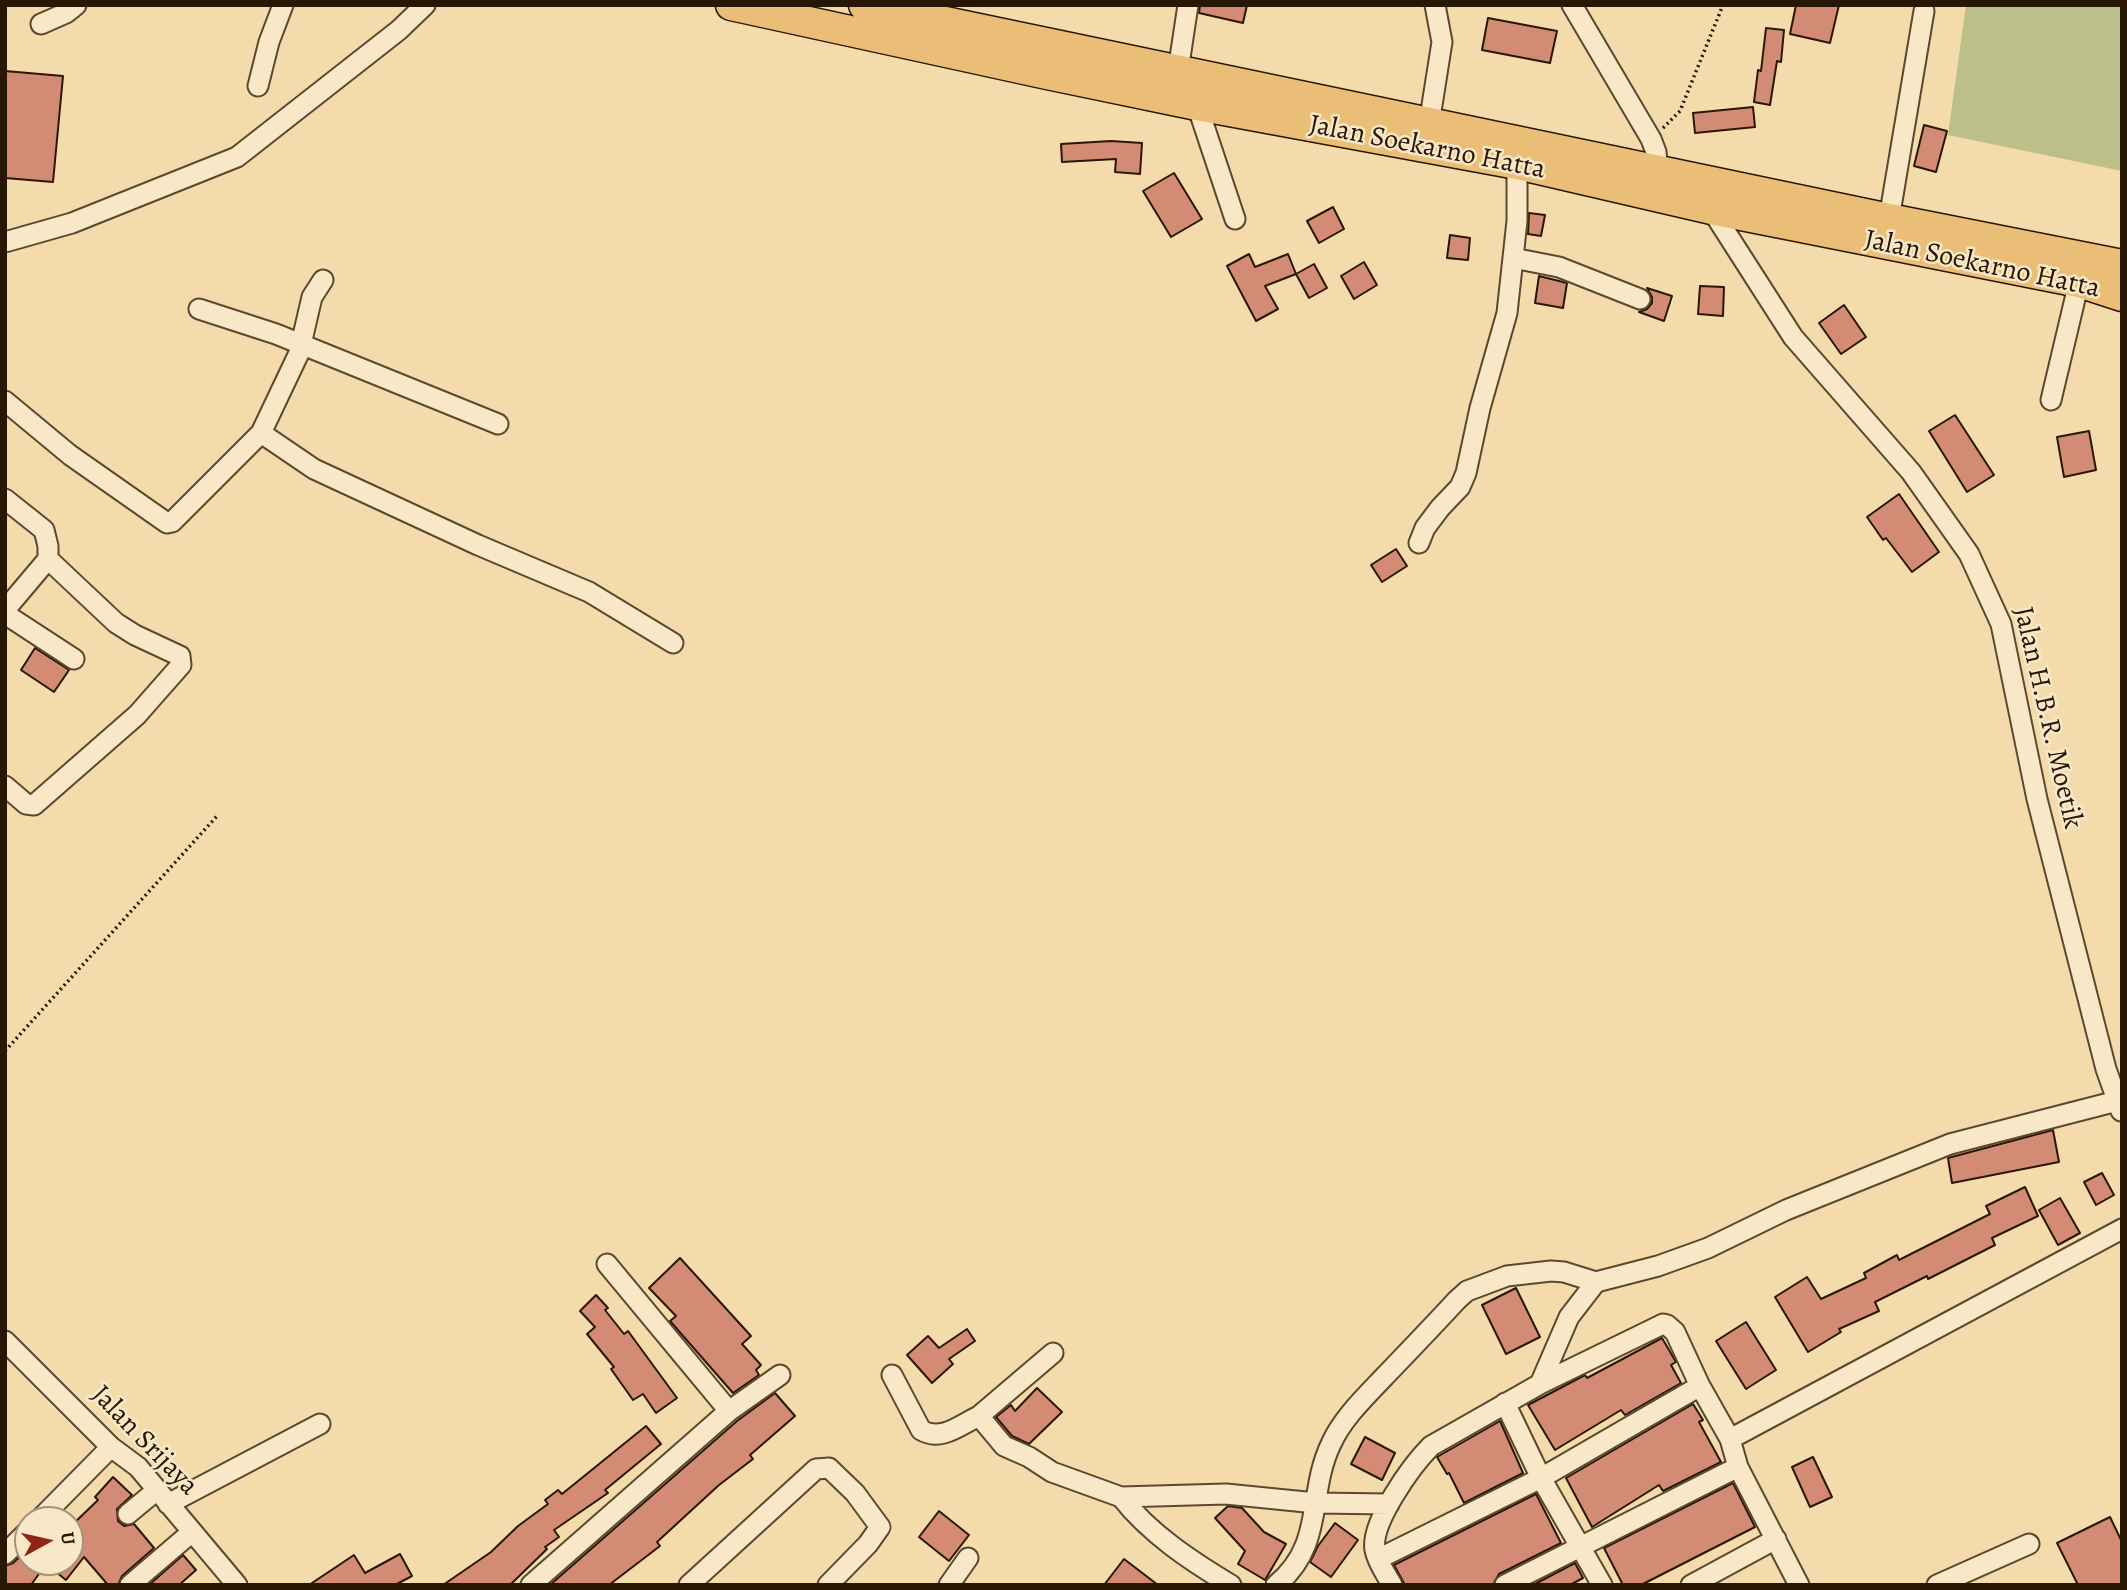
<!DOCTYPE html>
<style>
body{margin:0}
#map{position:relative;width:2127px;height:1590px;overflow:hidden;background:#f4dbab;font-family:Alegreya,serif}
canvas{display:block}
.frame{position:absolute;inset:0;border:7px solid #281705;pointer-events:none}
.north{position:absolute;left:14px;top:1506px;width:70px;height:70px;box-sizing:border-box;background:#f8e8c8;border:2px solid #a5947a;border-radius:50%;rotate:82deg;font-size:19px;font-weight:700;line-height:28px;text-align:center;color:#281705}
.north::after{content:'';display:block;margin:auto;width:24px;height:32px;background:#8f2418;clip-path:polygon(50% 0,100% 100%,50% 72%,0 100%)}
</style>
<div id="map">
<canvas width="2127" height="1590"></canvas>
<div class="frame"></div>
<div class="north">U</div>
</div>
<script>
const c = document.querySelector('canvas').getContext('2d');
c.lineJoin = 'round';
function fill(path, color) { c.fillStyle = color; c.fill(path, 'evenodd'); }
function trace(path, color, width, dash) { c.strokeStyle = color; c.lineWidth = width; c.lineCap = dash ? 'butt' : 'round'; c.setLineDash(dash || []); c.stroke(path); }
function label(font, color, halo, rows, align = 'center') {
  c.font = font + ' Alegreya,serif'; c.lineWidth = 5; c.setLineDash([]); c.textBaseline = 'middle'; c.strokeStyle = halo; c.fillStyle = color; for (const [text, x, y, turn = 0] of rows) {
    c.save(); c.translate(x, y); c.rotate((+turn || 0) * Math.PI / 180); c.textAlign = isNaN(turn) ? turn : align; if (halo) c.strokeText(text, 0, 0); c.fillText(text, 0, 0); c.restore();
  }
}
const green = new Path2D(`
 M 1966,5 L 2122,5 L 2122,171 L 1948,135 Z`);
const building = new Path2D(`
 M 1200,5 L 1247,5 L 1243,23 L 1199,13 Z
 M 1796,5 L 1839,5 L 1830,43 L 1790,34 Z
 M 1488,18 L 1557,31 L 1550,63 L 1482,50 Z
 M 1766,28 L 1784,30 L 1781,62 L 1777,61 L 1770,105 L 1754,102 L 1758,70 L 1761,71 Z
 M 5,71 L 63,76 L 53,182 L 5,178 Z
 M 1753,107 L 1755,127 L 1695,133 L 1693,113 Z
 M 1924,125 L 1947,131 L 1936,172 L 1914,166 Z
 M 1111,141 L 1142,143 L 1140,174 L 1115,172 L 1116,159 L 1062,162 L 1061,144 Z
 M 1174,173 L 1202,219 L 1171,237 L 1143,191 Z
 M 1333,207 L 1344,229 L 1319,243 L 1307,221 Z
 M 1529,213 L 1545,215 L 1541,236 L 1528,234 Z
 M 1450,235 L 1470,238 L 1468,260 L 1447,258 Z
 M 1249,254 L 1255,267 L 1288,254 L 1296,274 L 1265,286 L 1278,309 L 1256,321 L 1227,266 Z
 M 1364,262 L 1377,285 L 1354,299 L 1341,276 Z
 M 1314,264 L 1327,288 L 1309,298 L 1296,274 Z
 M 1539,276 L 1567,283 L 1563,308 L 1535,303 Z
 M 1700,286 L 1724,287 L 1723,316 L 1698,314 Z
 M 1647,288 L 1672,296 L 1664,321 L 1639,312 L 1647,309 L 1652,303 L 1652,297 Z
 M 1844,305 L 1866,337 L 1841,354 L 1819,323 Z
 M 1955,415 L 1994,475 L 1967,492 L 1929,431 Z
 M 2089,431 L 2096,470 L 2064,477 L 2057,437 Z
 M 1899,494 L 1939,552 L 1912,572 L 1886,538 L 1883,540 L 1867,517 Z
 M 1396,549 L 1407,566 L 1382,582 L 1371,565 Z
 M 35,648 L 69,670 L 54,692 L 21,670 Z
 M 2053,1130 L 2059,1162 L 1952,1183 L 1948,1158 Z
 M 2102,1173 L 2114,1195 L 2096,1205 L 2084,1182 Z
 M 2025,1187 L 2038,1216 L 1992,1238 L 1995,1245 L 1928,1279 L 1927,1276 L 1875,1302 L 1879,1311 L 1839,1329 L 1841,1332 L 1808,1352 L 1775,1297 L 1807,1277 L 1821,1299 L 1866,1278 L 1864,1273 L 1897,1255 L 1899,1260 L 1990,1214 L 1986,1206 Z
 M 2060,1198 L 2080,1233 L 2058,1245 L 2039,1210 Z
 M 680,1258 L 751,1336 L 742,1344 L 761,1365 L 756,1370 L 759,1375 L 733,1393 L 670,1321 L 676,1316 L 649,1288 Z
 M 1516,1288 L 1540,1337 L 1506,1354 L 1482,1305 Z
 M 596,1295 L 608,1308 L 605,1310 L 624,1334 L 628,1331 L 677,1398 L 656,1413 L 643,1394 L 633,1400 L 611,1369 L 614,1367 L 587,1334 L 595,1327 L 580,1311 Z
 M 1746,1322 L 1776,1370 L 1746,1389 L 1716,1341 Z
 M 967,1329 L 975,1341 L 949,1359 L 953,1364 L 932,1383 L 907,1355 L 928,1336 L 939,1348 Z
 M 1662,1338 L 1676,1362 L 1671,1365 L 1681,1383 L 1625,1415 L 1621,1410 L 1555,1450 L 1528,1405 L 1585,1375 L 1587,1378 Z
 M 1037,1388 L 1062,1412 L 1029,1444 L 1012,1436 L 996,1417 L 1011,1405 L 1015,1411 Z
 M 775,1393 L 795,1416 L 750,1455 L 753,1459 L 719,1485 L 657,1542 L 660,1546 L 609,1585 L 550,1585 L 737,1421 Z
 M 1693,1404 L 1703,1420 L 1699,1422 L 1721,1462 L 1663,1491 L 1659,1485 L 1592,1527 L 1566,1478 Z
 M 1500,1421 L 1523,1473 L 1464,1503 L 1449,1473 L 1447,1474 L 1437,1457 Z
 M 646,1426 L 661,1444 L 605,1490 L 608,1493 L 554,1530 L 559,1537 L 545,1547 L 547,1549 L 510,1585 L 443,1585 L 491,1552 L 518,1526 L 548,1504 L 545,1500 L 558,1490 L 562,1494 Z
 M 1365,1437 L 1395,1453 L 1382,1480 L 1351,1464 Z
 M 1813,1457 L 1832,1497 L 1810,1507 L 1792,1467 Z
 M 113,1477 L 132,1495 L 117,1509 L 118,1521 L 124,1526 L 134,1524 L 154,1548 L 122,1576 L 118,1585 L 108,1585 L 84,1557 L 66,1580 L 46,1564 L 31,1585 L 5,1585 L 5,1566 L 13,1563 L 24,1553 L 28,1556 L 28,1562 L 70,1562 L 70,1527 L 98,1500 L 95,1497 Z
 M 1733,1483 L 1755,1527 L 1641,1585 L 1623,1585 L 1604,1548 Z
 M 1536,1494 L 1561,1543 L 1499,1574 L 1493,1585 L 1405,1585 L 1394,1565 Z
 M 1228,1506 L 1242,1508 L 1264,1532 L 1286,1544 L 1265,1580 L 1238,1564 L 1245,1551 L 1215,1518 Z
 M 939,1511 L 969,1535 L 949,1561 L 919,1537 Z
 M 2110,1517 L 2122,1542 L 2122,1585 L 2078,1585 L 2057,1543 Z
 M 1335,1523 L 1358,1540 L 1331,1577 L 1310,1562 L 1318,1546 Z
 M 400,1554 L 412,1576 L 395,1585 L 309,1585 L 354,1555 L 365,1573 Z
 M 183,1555 L 196,1570 L 179,1585 L 149,1585 Z
 M 1124,1559 L 1158,1585 L 1104,1585 Z
 M 1575,1563 L 1583,1578 L 1570,1585 L 1533,1585 Z`);
const path = new Path2D(`
 M 1663,128 L 1680,111 L 1723,5
 M 5,1051 L 217,816`);
const minor = new Path2D(`
 M 1572,5 L 1651,139 L 1656,152 L 1658,171
 M 41,24 L 66,13 L 76,5
 M 1178,71 L 1188,5
 M 258,86 L 269,42 L 283,5
 M 1197,105 L 1235,219
 M 1429,124 L 1442,42 L 1435,5
 M 1711,209 L 1793,337 L 1911,472 L 1969,554 L 2001,624 L 2037,799 L 2106,1069 L 2121,1111
 M 1889,219 L 1924,11
 M 5,242 L 72,223 L 237,157 L 399,30 L 425,5
 M 1513,258 L 1559,267 L 1640,299
 M 199,309 L 276,334 L 498,424
 M 2051,400 L 2079,282
 M 5,401 L 70,455 L 167,523 L 172,522 L 261,433 L 299,353 L 312,297 L 323,280
 M 261,433 L 314,469 L 478,545 L 589,592 L 673,643
 M 5,499 L 44,530 L 48,546 L 48,559 L 5,610
 M 1419,543 L 1425,528 L 1440,508 L 1460,487 L 1466,473 L 1480,408 L 1507,313 L 1517,221 L 1517,164
 M 5,614 L 74,659
 M 5,786 L 26,804 L 34,805 L 137,715 L 181,665 L 180,656 L 135,635 L 116,623 L 48,559
 M 607,1264 L 729,1411
 M 5,1341 L 111,1447 L 138,1467 L 237,1585
 M 1053,1353 L 979,1416 L 1004,1446 L 1029,1457 L 1052,1472 L 1121,1497 L 1226,1494 L 1316,1503 L 1389,1504
 M 892,1375 L 921,1430 C 941,1442 960,1425 979,1416
 M 1540,1384 L 1569,1317 L 1596,1282
 M 1505,1403 L 1541,1478 L 1602,1585
 M 1730,1439 L 2122,1229
 M 1121,1497 C 1150,1534 1191,1561 1231,1585
 M 168,1504 L 320,1424
 M 128,1514 L 157,1490
 M 39,1520 L 111,1447
 M 5,1554 L 28,1531
 M 1378,1559 L 1541,1478 L 1700,1386
 M 130,1585 L 192,1532
 M 531,1585 L 729,1411 L 780,1375
 M 689,1585 L 816,1469 L 829,1468 L 855,1493 L 880,1527 L 868,1544 L 828,1585
 M 949,1585 L 968,1558
 M 1276,1585 C 1325,1545 1307,1494 1331,1444 C 1342,1419 1365,1397 1384,1377 C 1408,1352 1433,1326 1457,1300 L 1467,1291 L 1507,1276 L 1551,1271 L 1564,1272 L 1596,1282 L 1658,1266 L 1708,1248 L 1786,1210 L 1950,1144 L 2117,1101
 M 1392,1585 C 1386,1574 1377,1562 1375,1550 C 1370,1523 1412,1465 1431,1446 L 1540,1384 L 1663,1324 L 1667,1325 L 1675,1332 L 1700,1386 L 1730,1439 L 1738,1467 L 1799,1585
 M 1505,1585 L 1738,1467
 M 1691,1585 L 1776,1539
 M 1937,1585 L 2029,1544`);
const highway = new Path2D(`
 M 731,5 L 1047,74 L 1197,105 L 1517,164 L 1711,209 L 2079,282 L 2122,296
 M 864,5 L 1889,219 L 2122,265`);
const streetNames = [
 ["Jalan Soekarno Hatta",1427,148,11],
 ["Jalan Soekarno Hatta",1982,265,12],
 ["Jalan H.B.R. Moetik",2047,718,77],
 ["Jalan Srijaya",144,1441,46]
];
fill(green, '#bcc088');
fill(building, '#d48b75');
trace(building, '#281705', 2);
trace(minor, '#5b482e', 23);
trace(highway, '#281705', 33);
trace(path, '#281705', 3.5, [2, 3.5]);
trace(minor, '#f8e8c8', 19);
trace(highway, '#eabe76', 30);
label('28px', '#281705', '#f8e8c8', streetNames);
</script>
